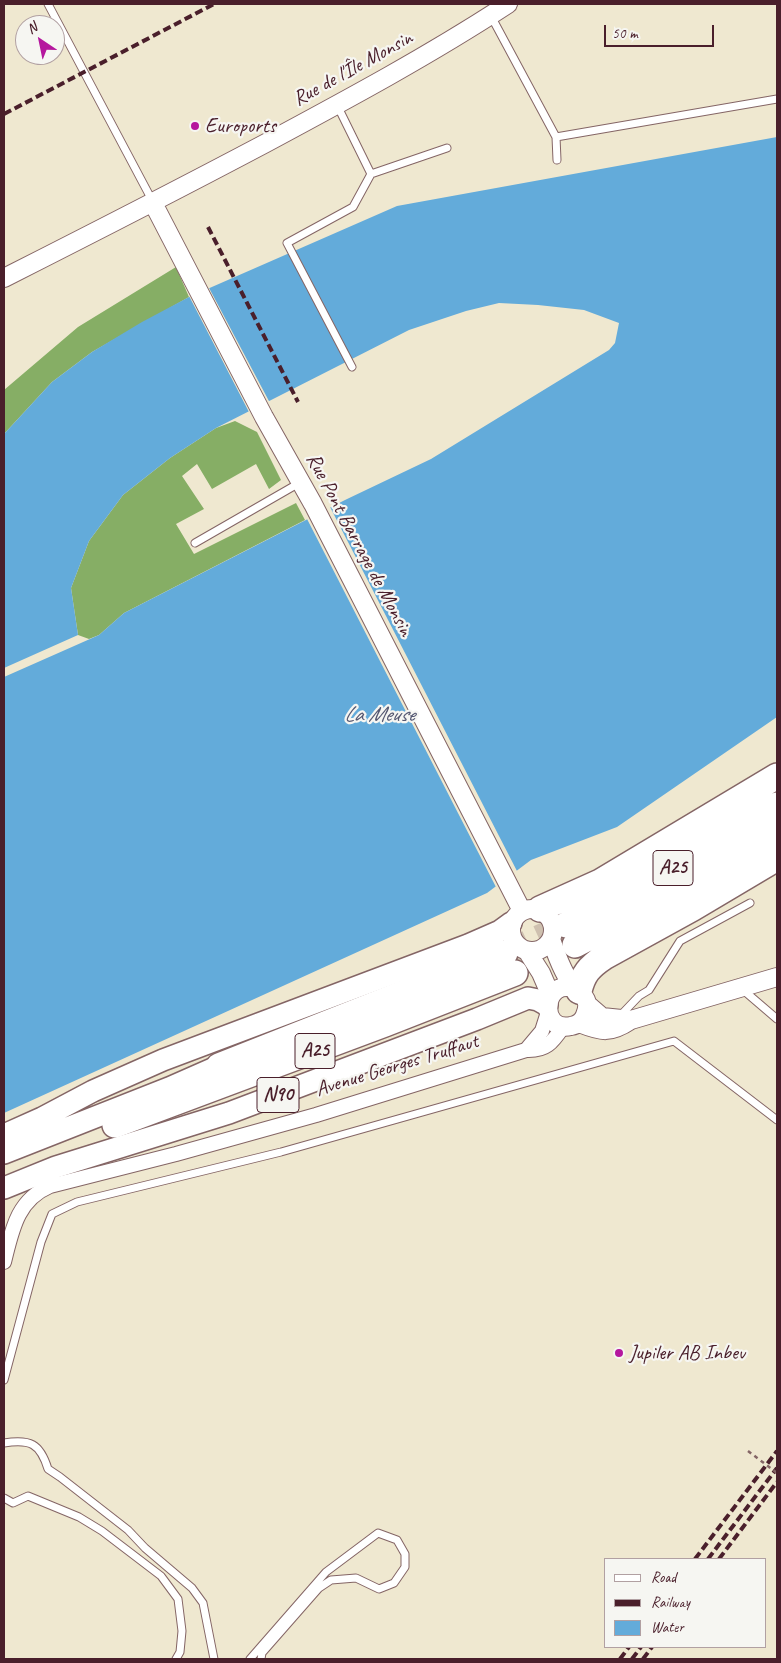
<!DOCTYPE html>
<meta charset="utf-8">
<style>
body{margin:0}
#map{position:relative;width:781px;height:1663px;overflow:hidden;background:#efe8d0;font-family:Caveat,sans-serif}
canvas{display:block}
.frame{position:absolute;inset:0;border:5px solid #4a1f2b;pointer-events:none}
.legend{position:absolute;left:604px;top:1558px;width:162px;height:90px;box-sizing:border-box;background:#f6f6f2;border:1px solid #b1a0a2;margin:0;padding:6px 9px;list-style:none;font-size:15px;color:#4a1f2b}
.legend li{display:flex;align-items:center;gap:10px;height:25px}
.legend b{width:25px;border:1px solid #b1a0a2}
.north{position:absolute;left:15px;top:15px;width:50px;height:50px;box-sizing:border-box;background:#f6f6f2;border:1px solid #b1a0a2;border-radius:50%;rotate:326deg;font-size:14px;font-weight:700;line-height:20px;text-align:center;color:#4a1f2b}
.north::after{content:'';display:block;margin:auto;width:18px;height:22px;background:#b5179e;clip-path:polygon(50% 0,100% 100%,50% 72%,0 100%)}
.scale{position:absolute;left:604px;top:25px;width:110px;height:22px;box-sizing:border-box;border:2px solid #4a1f2b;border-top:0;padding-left:6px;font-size:15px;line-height:18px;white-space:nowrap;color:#4a1f2b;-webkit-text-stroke:4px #f6f6f2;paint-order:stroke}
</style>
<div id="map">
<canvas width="781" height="1663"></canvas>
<div class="frame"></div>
<ul class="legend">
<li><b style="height:6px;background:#fff"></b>Road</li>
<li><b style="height:6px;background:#4a1f2b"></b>Railway</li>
<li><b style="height:14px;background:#63abda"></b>Water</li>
</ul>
<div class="north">N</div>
<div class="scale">50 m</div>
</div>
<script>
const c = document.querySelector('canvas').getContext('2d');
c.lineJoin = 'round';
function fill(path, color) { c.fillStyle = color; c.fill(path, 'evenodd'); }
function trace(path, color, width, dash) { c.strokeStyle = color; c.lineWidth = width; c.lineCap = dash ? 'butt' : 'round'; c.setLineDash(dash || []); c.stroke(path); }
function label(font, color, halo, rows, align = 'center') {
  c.font = font + ' Caveat,sans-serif'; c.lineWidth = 4.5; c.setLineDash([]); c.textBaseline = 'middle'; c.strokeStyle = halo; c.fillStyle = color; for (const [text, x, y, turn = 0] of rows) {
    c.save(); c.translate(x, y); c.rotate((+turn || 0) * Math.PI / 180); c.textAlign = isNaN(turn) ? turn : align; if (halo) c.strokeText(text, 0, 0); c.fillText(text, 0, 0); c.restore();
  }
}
const forest = new Path2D(`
 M 176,267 L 189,297 L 92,352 L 52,382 L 4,434 L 4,390 L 78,327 Z
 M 235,421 L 257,432 L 281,480 L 269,489 L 256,464 L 212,489 L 197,464 L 182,476 L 204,509 L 176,524 L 194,554 L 296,503 L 305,520 L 124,613 L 99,635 L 89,639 L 78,635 L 71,588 L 89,541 L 123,495 L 170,458 L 216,428 Z`);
const water = new Path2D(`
 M 777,137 L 777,717 L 617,827 L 531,860 L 487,893 L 4,1113 L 4,677 L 99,635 L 124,613 L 345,500 L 431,459 L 609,350 L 615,343 L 619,323 L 584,310 L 538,305 L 499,303 L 466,311 L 409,330 L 216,428 L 170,458 L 123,495 L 89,541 L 71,588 L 78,635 L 4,668 L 4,434 L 52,382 L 92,352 L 142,322 L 189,297 L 397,206 Z`);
const pier = new Path2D(`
 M 208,286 L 270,403 L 250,414 L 188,294 Z
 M 329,505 L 518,873 L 497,889 L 306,517 Z`);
const motorwayTunnel = new Path2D(`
 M 505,953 L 566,925`);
const service = new Path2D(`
 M 48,4 L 153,202
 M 491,16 L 556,137 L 777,99
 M 337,105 L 371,174 L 447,148
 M 556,137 L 557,160
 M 352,367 L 287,243 L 353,207 L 371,174
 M 195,543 L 301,482
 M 742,989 L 777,1019
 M 620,1016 L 639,996 L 649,990 L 680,941 L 750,903
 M 4,1380 L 41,1242 L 52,1214 L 77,1202 L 281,1152 L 674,1041 L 777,1120
 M 4,1443 C 30,1439 40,1443 48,1469 L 60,1477 L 128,1530 L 145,1548 L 192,1588 L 203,1603 L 214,1659
 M 4,1498 L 13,1503 L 28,1496 L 79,1517 L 102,1531 L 161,1576 L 178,1599 L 182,1631 L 180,1652 L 176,1659
 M 250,1659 L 326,1572 L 378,1533 L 397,1540 L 405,1554 L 405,1567 L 394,1583 L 379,1589 L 356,1578 L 331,1580 L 319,1588 L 262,1653 L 261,1659`);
const minor = new Path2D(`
 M 526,1050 L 542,1031 L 548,1012
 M 4,1262 C 12,1230 17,1200 50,1186 L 176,1154 L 316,1115 L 526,1050 C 546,1051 552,1043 563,1027`);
const tertiary = new Path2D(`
 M 153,203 L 264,417 L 313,504 L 522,911
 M 4,278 C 91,234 179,189 266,143 C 348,99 430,55 508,4
 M511 930a21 21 0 1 1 42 0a21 21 0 1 1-42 0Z
 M 551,939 C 556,954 564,977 575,988 C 579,992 583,994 586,1000 C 588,1004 587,1010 585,1015 C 583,1021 577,1025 571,1026 C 538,1033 542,976 576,989
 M 527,951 L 541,973 L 551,996
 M 587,1004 L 602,1017 L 631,1020
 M 579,1023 C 602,1032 610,1034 631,1020 L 777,977`);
const primary = new Path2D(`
 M 4,1135 L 42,1118 L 93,1091 L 163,1060 L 468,945 L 500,931 L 511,923
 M 4,1153 L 169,1088 L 219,1066
 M 4,1188 L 56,1167 L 229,1113 L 477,1019 L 528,998 L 538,1000 L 547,1005`);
const motorway = new Path2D(`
 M 540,909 L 600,882 L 777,776
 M 566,925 L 624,896 L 777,805
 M 575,945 L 638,912 L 777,832
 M 579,991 C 583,974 589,967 604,957 L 693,908 L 777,858
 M 219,1066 L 505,953
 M 115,1125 L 385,1024 L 515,973`);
const rail = new Path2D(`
 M 4,114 L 214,4
 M 208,227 L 298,402
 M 695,1559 L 777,1451
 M 708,1559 L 777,1468
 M 719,1559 L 777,1482
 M 620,1659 L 629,1647
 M 632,1659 L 641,1647
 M 643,1659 L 652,1647`);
const pathBridge = new Path2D(`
 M 748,1451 L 777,1473`);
const markers = [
 [195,126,5,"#b5179e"],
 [619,1353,5,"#b5179e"]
];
const shields = [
 [673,868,40],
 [315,1051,40],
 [278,1095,42]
];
const shieldNames = [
 ["A25",673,868],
 ["A25",315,1051],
 ["N90",278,1095]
];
const streetNames = [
 ["Rue de l'Île Monsin",353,69,-29],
 ["Rue Pont Barrage de Monsin",359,545,62],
 ["Avenue Georges Truffaut",397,1066,-17]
];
const poiNames = [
 ["Euroports",205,126],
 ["Jupiler AB Inbev",629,1353]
];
const waterNames = [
 ["La Meuse",379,715]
];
fill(forest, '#86ae65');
fill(water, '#63abda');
fill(pier, '#efe8d0');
trace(motorwayTunnel, '#cec0af', 25, [25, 12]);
trace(service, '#846565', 9);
trace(minor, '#846565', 16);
trace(tertiary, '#846565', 20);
trace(primary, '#846565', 24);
trace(motorway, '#846565', 28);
trace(service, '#fff', 7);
trace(minor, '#fff', 14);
trace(tertiary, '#fff', 18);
trace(primary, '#fff', 21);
trace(motorway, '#fff', 25);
trace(rail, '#4a1f2b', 4, [8, 4]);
trace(pathBridge, '#846565', 2.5, [4, 4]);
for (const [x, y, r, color] of markers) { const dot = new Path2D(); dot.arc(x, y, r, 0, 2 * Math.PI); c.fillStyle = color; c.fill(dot); trace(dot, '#f6f6f2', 2); }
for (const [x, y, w] of shields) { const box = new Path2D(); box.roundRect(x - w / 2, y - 17.5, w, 35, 4); c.fillStyle = '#f6f6f2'; c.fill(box); trace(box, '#4a1f2b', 1); }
label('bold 20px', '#4a1f2b', null, shieldNames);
label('21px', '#4a1f2b', '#f6f6f2', streetNames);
label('21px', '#4a1f2b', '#f6f6f2', poiNames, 'left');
label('italic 22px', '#545771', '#f6f6f2', waterNames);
</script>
